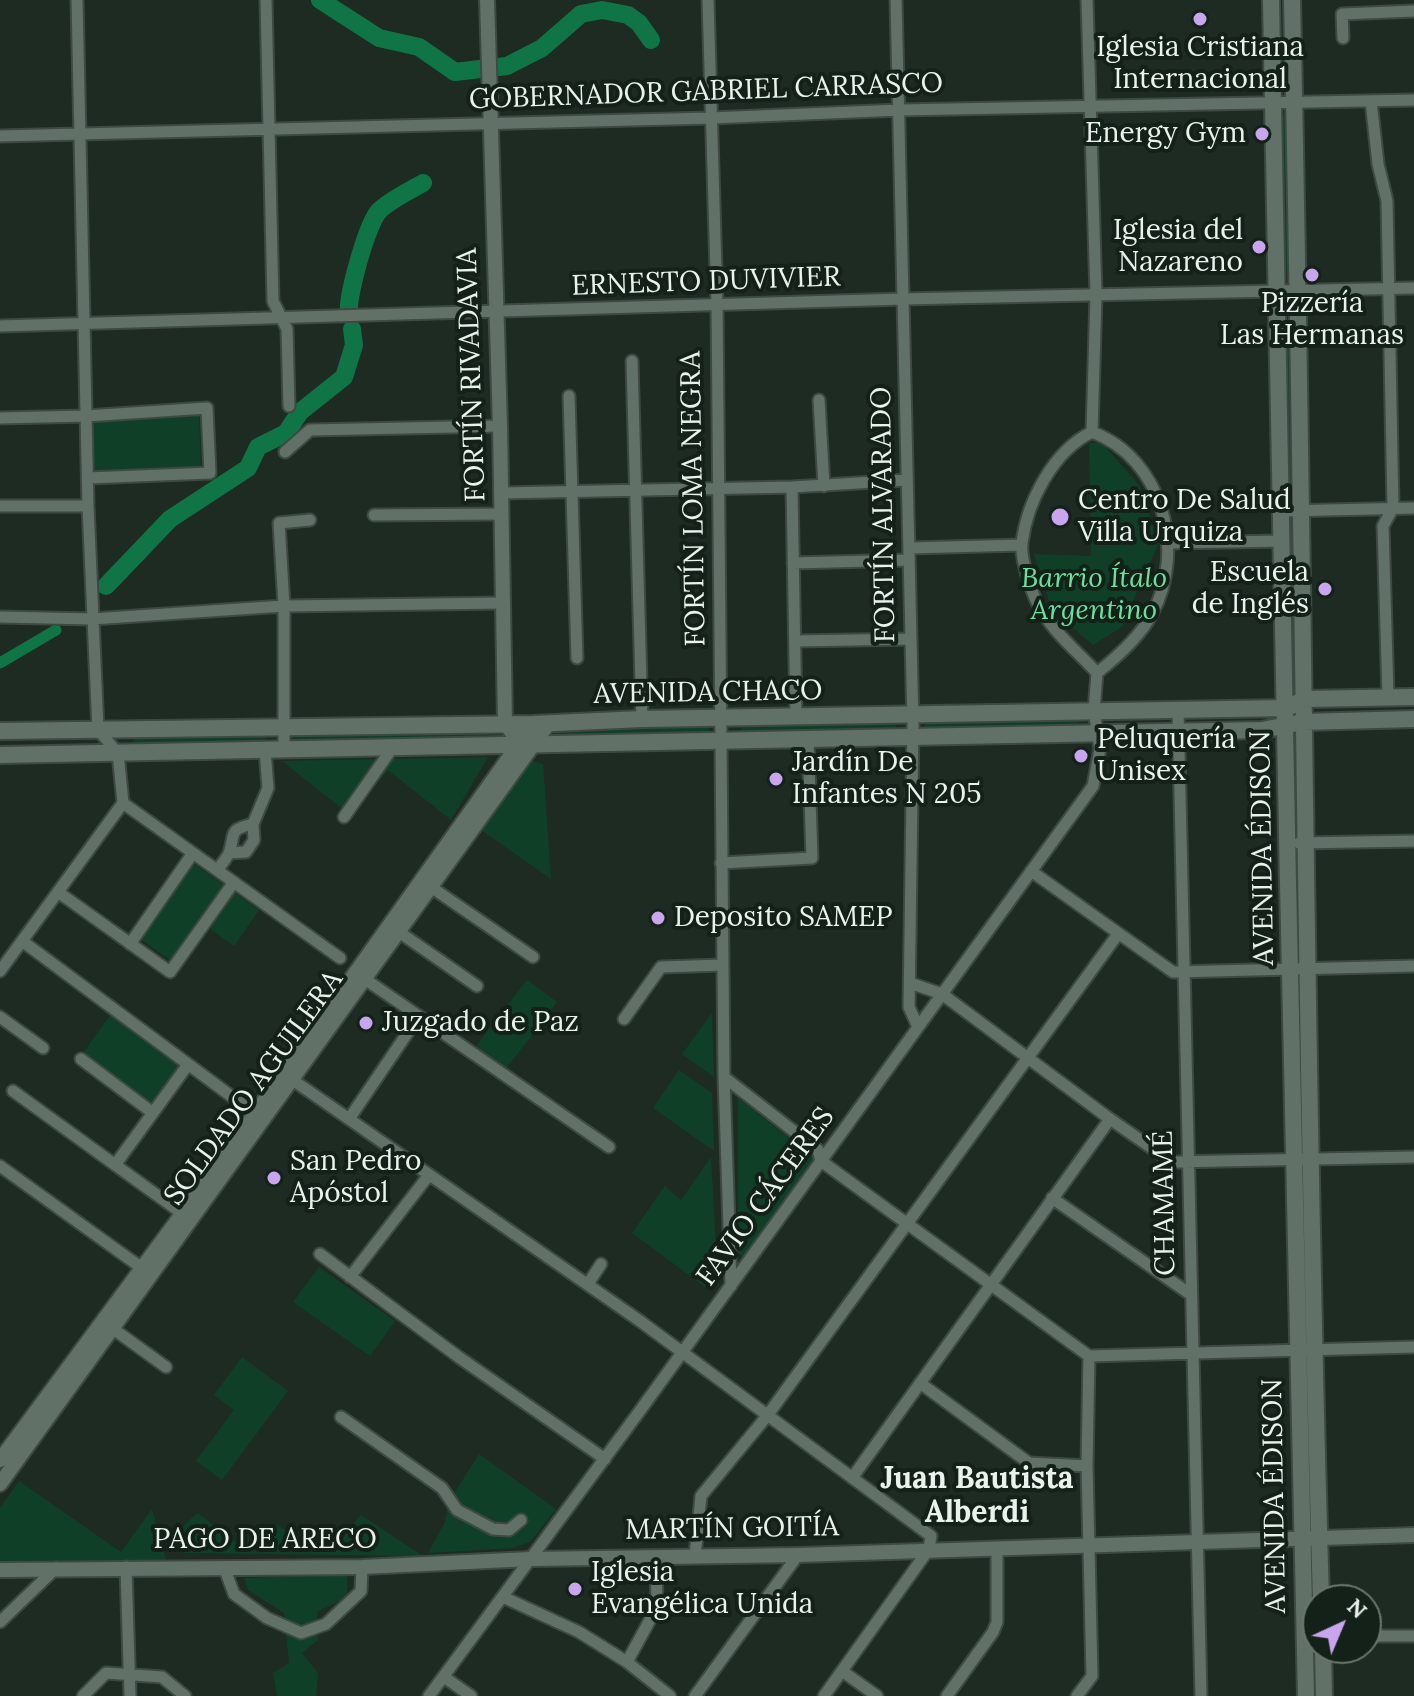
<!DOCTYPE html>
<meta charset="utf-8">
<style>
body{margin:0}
#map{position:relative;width:1414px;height:1696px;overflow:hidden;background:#1e2b22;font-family:Lora,serif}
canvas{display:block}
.north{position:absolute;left:1302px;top:1584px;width:80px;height:80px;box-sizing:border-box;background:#142119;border:2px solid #6a756d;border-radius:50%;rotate:44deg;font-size:22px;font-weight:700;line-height:32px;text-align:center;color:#eaf2ec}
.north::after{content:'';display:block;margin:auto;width:28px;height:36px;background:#c9a5ee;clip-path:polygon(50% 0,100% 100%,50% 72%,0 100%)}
</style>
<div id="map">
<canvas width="1414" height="1696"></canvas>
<div class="north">N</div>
</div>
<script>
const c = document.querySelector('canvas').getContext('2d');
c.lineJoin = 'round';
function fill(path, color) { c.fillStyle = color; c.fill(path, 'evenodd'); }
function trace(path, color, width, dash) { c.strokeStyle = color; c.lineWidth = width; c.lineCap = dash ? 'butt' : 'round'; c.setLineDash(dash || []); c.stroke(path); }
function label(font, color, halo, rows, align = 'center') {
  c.font = font + ' Lora,serif'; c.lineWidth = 8; c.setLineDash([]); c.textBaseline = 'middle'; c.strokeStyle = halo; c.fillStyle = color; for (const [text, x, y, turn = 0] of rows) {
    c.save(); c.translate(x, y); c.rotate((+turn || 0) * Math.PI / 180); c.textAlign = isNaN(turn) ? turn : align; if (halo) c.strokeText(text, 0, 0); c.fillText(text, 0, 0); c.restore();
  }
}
const green = new Path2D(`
 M 1281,115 L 1289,115 L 1291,270 L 1282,271 Z
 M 1284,319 L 1292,319 L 1296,492 L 1288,493 Z
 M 199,413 L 201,470 L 95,473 L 91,419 Z
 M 1101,442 L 1139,485 L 1159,542 L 1122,627 L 1093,645 L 1052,610 L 1034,554 L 1091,556 L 1089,443 Z
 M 1079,718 L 1079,728 L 925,730 L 925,721 Z
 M 896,721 L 896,731 L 742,733 L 742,723 Z
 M 709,725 L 709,734 L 555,736 L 554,727 Z
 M 481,729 L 481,739 L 291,741 L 291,732 Z
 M 266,731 L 266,741 L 134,745 L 134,735 Z
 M 488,757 L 451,820 L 388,770 L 350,815 L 282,761 Z
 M 530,760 L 543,764 L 551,879 L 481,830 Z
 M 193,863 L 259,910 L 234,946 L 199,921 L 170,960 L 139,938 Z
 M 527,980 L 557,1002 L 506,1069 L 476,1046 Z
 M 712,1013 L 714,1077 L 682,1054 Z
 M 111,1014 L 180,1065 L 151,1104 L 83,1053 Z
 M 679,1070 L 712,1093 L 714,1151 L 653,1108 Z
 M 738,1098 L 817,1160 L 743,1258 L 738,1252 Z
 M 711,1157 L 717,1266 L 705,1287 L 632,1233 L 665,1186 L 681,1200 Z
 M 319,1267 L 395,1321 L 370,1356 L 293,1302 Z
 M 242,1357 L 288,1391 L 222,1480 L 196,1461 L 234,1410 L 214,1395 Z
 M 479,1454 L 556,1509 L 531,1541 L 512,1548 L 428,1553 L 445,1522 L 448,1503 Z
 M 19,1481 L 121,1552 L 152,1509 L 166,1560 L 0,1561 L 0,1508 Z
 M 198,1513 L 247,1552 L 276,1524 L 319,1551 L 334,1549 L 361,1515 L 423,1556 L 184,1553 L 183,1526 Z
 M 347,1574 L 347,1597 L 317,1612 L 318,1640 L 302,1653 L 318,1673 L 316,1696 L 277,1696 L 273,1673 L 289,1663 L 284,1613 L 248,1590 L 244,1578 Z`);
const canal = new Path2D(`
 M 0,663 L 56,630`);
const river = new Path2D(`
 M 320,0 L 379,38 L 419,47 L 455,72 L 480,69
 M 499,67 L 507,66 L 542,48 L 581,14 L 602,10 L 628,15 L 639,23 L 651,40
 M 349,312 C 347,296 368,220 380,210 C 392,199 409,191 423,183
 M 106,586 L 170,519 L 248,468 L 258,447 L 286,433 L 300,412 L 344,377 L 354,345 L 352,329`);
const minor = new Path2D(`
 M 266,0 L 273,301 L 287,329 L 289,406
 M 708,0 L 717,305 L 724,1077 L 731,1286
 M 896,0 L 913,724 L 909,1007 L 918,1027
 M 1087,0 L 1096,295 L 1092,432
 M 1343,38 L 1342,14 L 1414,11
 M 1371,101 L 1378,164 L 1387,201 L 1393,508 L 1383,526 L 1388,697
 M 0,136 L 711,118 L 900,110 L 1414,100
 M 0,326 L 903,299 L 1414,288
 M 632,361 L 642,719
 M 569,396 L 577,658
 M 819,400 L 824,486
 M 0,418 L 86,416 L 207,408 L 210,473 L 88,478
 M 285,452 L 310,430 L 500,426
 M 792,487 L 796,718
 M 501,493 L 792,487 L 907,480
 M 0,506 L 88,506
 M 1283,511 L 1414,508
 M 374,515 L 502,514
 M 1169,543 L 1282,541
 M 909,548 L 1022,545
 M 793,563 L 909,560
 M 0,617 L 92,619 L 284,606 L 502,603
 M 795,641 L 911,639
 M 1178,709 L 1201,1696
 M 284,749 L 284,606 L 279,523 L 310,520
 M 123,803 L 340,958
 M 344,817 L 393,747
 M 1299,843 L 1414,841
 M 229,853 L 246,852 L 254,840 L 253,824
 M 721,863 L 812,858 L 808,739
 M 217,870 C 221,865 227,858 229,853 C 236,833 227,830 253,824 L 268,788 L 265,750
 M 1031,871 L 1173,972 L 1414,966
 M 431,887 L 533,957
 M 58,892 L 170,972 L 234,882
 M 399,932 L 477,986
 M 22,941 L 254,1113
 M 130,944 L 193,853
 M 0,971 L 123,803 L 118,753 L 98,730 L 88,506 L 77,0
 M 359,975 L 609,1147
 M 910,983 L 942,994 L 1110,1119 L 1172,1162 L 1414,1157
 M 0,1017 L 43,1048
 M 624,1019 L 661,967 L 723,965
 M 81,1059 L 153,1113
 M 287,1076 L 640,1321 L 931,1536 L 929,1549 L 824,1696
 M 724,1077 L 818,1150 L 821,1161 L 1089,1356
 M 13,1091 L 183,1214
 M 349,1119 L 419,1016
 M 115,1165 L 187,1066
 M 0,1166 L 146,1271
 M 1052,1198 L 1190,1294
 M 320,1254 L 460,1358 L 605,1459
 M 350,1277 L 429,1175
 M 588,1284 L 601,1264
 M 112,1328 L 166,1367
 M 1089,1356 L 1414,1347
 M 920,1383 L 1029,1463 L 1087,1466
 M 341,1417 L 442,1488 L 457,1510 L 493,1529 L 509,1530 L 521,1520
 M 852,1478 L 1110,1119
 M 695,1556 L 701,1496 L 767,1416 L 1118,934
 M 126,1567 L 130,1696
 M 224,1567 L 234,1594 L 267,1618 L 301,1633 L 326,1624 L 361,1591 L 362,1567
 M 503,1597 L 579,1632 L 627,1662 L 670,1696
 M 0,1622 L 56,1568
 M 1366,1636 L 1414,1636
 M 627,1662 L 657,1607 L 656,1557
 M 842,1671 L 877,1696
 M 444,1677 L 471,1696
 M 83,1696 L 106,1673 L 162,1677 L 185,1696
 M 429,1696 L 639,1412 L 1093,786 L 1100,749 L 1094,711 L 1097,673 C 1117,657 1140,637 1152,614 C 1187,550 1162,458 1092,432 C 1053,451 1027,502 1022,543 C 1020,558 1032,595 1040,608 C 1054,633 1078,652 1097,673
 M 695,1696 L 798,1555
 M 947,1696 L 993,1632 L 997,1622 L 997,1548
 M 1077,1696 L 1092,1676 L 1087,1466 L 1089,1356`);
const tertiary = new Path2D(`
 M 487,0 L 500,426 L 505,723 L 520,744
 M 0,1460 L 214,1171 L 533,724
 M 0,1484 L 549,723
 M 0,1570 L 362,1567 L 531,1559 L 798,1555 L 1414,1535`);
const secondary = new Path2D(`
 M 1271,0 C 1285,565 1289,1131 1306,1696
 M 1292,0 C 1304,533 1305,1067 1321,1600
 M 0,731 L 533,724 L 642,719 L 1287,708 L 1305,699 L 1414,697
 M 0,755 L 1262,730 L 1303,722 L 1414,719
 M 1323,1648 L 1324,1696`);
const markers = [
 [1200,19,8,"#c9a5ee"],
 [1262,134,8,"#c9a5ee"],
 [1259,247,8,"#c9a5ee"],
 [1312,275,8,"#c9a5ee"],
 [1060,517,10,"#c9a5ee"],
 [1325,589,8,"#c9a5ee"],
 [1081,756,8,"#c9a5ee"],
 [776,779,8,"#c9a5ee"],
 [658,918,8,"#c9a5ee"],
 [366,1023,8,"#c9a5ee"],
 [274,1178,8,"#c9a5ee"],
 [575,1589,8,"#c9a5ee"]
];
const poiNames = [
 ["Iglesia Cristiana",1200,48,"center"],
 ["Internacional",1200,80,"center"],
 ["Energy Gym",1246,134,"right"],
 ["Iglesia del",1243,231,"right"],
 ["Nazareno",1243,263,"right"],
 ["Pizzería",1312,304,"center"],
 ["Las Hermanas",1312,336,"center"],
 ["Centro De Salud",1078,501],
 ["Villa Urquiza",1078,533],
 ["Escuela",1309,573,"right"],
 ["de Inglés",1309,605,"right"],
 ["Peluquería",1097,740],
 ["Unisex",1097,772],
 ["Jardín De",792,763],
 ["Infantes N 205",792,795],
 ["Deposito SAMEP",674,918],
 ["Juzgado de Paz",382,1023],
 ["San Pedro",290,1162],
 ["Apóstol",290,1194],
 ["Iglesia",591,1573],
 ["Evangélica Unida",591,1605]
];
const streetNames = [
 ["GOBERNADOR GABRIEL CARRASCO",706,92,-2],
 ["ERNESTO DUVIVIER",706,282,-2],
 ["FORTÍN RIVADAVIA",472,375,-92],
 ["FORTÍN LOMA NEGRA",694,499,-91],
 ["FORTÍN ALVARADO",884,515,-91],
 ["AVENIDA CHACO",708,693,-1],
 ["AVENIDA ÉDISON",1263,848,-91],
 ["SOLDADO AGUILERA",254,1088,-54],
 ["FAVIO CÁCERES",766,1197,-54],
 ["CHAMAMÉ",1165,1203,-91],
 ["AVENIDA ÉDISON",1275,1496,-91],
 ["MARTÍN GOITÍA",732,1529,-1],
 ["PAGO DE ARECO",265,1540]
];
const parkNames = [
 ["Barrio Ítalo",1094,579],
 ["Argentino",1094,611]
];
const neighbourhoodNames = [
 ["Juan Bautista",977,1479],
 ["Alberdi",977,1513]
];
fill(green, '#0f4027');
trace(canal, '#0f7546', 11);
trace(river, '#0f7546', 18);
trace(minor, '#3d4942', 15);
trace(tertiary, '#3d4942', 18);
trace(secondary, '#3d4942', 20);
trace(minor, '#627167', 11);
trace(tertiary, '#627167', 14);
trace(secondary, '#627167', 16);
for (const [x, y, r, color] of markers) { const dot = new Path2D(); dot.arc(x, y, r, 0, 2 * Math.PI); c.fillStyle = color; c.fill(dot); trace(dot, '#142119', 3); }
label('28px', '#eaf2ec', '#142119', poiNames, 'left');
label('28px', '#eaf2ec', '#142119', streetNames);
label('italic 28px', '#6ae19e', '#142119', parkNames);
label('bold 30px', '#eaf2ec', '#142119', neighbourhoodNames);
</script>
